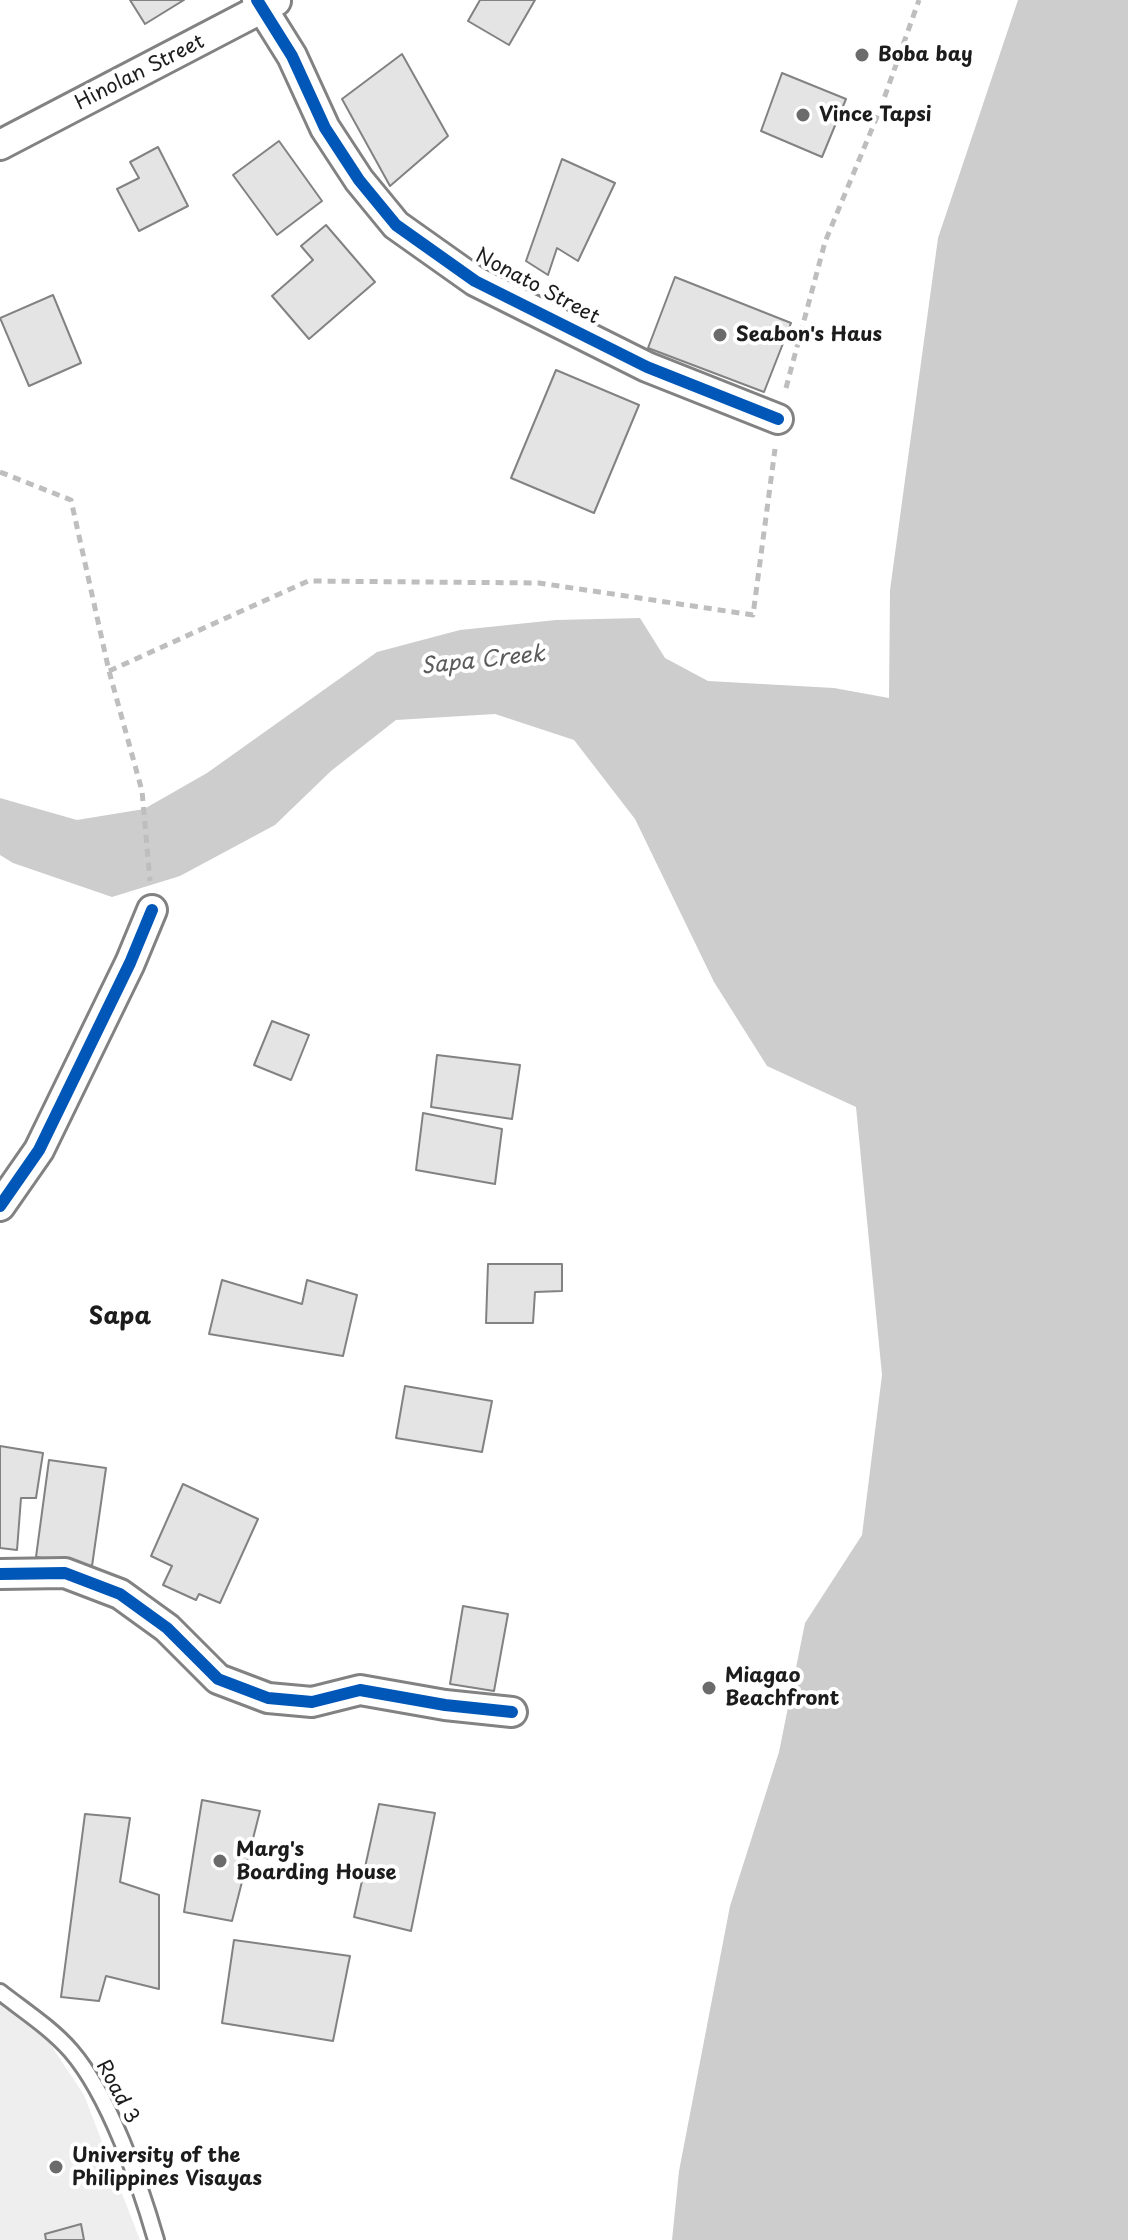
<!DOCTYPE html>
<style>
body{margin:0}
canvas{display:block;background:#fff}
</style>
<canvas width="1128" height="2240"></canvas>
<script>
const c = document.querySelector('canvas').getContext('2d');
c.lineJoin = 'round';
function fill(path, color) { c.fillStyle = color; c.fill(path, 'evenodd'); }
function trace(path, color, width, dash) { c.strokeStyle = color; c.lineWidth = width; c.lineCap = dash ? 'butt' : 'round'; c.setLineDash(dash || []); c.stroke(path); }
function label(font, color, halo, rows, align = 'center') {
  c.font = font + ' "Playpen Sans",sans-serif'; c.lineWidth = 8; c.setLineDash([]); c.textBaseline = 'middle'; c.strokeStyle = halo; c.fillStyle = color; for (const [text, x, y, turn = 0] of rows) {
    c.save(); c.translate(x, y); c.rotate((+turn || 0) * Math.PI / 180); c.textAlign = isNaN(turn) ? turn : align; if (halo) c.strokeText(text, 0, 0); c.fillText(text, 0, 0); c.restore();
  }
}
const built = new Path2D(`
 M 0,1997 L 43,2033 L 84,2095 L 140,2240 L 0,2240 Z`);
const water = new Path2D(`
 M 1018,0 L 1128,0 L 1128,2240 L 672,2240 L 679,2171 L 730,1906 L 779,1752 L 805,1623 L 862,1535 L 882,1375 L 856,1107 L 767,1066 L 714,982 L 635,819 L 574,740 L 495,714 L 396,720 L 331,771 L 275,825 L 180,876 L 112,897 L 13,863 L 0,855 L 0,798 L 77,820 L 144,809 L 207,773 L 377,652 L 460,630 L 556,620 L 640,618 L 665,658 L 708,681 L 834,688 L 889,698 L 890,590 L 938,238 Z`);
const building = new Path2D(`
 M 130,0 L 184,0 L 145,24 Z
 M 480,0 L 535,0 L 509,45 L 468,21 Z
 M 402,54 L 448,136 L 390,186 L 342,99 Z
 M 782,73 L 846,99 L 822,157 L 761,131 Z
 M 279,141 L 322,201 L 277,235 L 233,175 Z
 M 158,147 L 188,206 L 139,231 L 117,189 L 139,178 L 130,162 Z
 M 562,159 L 615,183 L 578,261 L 557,248 L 548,275 L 526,261 Z
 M 326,225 L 375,282 L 309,339 L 272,296 L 313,260 L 301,246 Z
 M 675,277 L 791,323 L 764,392 L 648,348 Z
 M 53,295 L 81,363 L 29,386 L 0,318 Z
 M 556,370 L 639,405 L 594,513 L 511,478 Z
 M 272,1021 L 309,1035 L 291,1080 L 254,1065 Z
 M 437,1055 L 520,1065 L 512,1119 L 431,1107 Z
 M 423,1113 L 502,1129 L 495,1184 L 416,1170 Z
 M 488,1264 L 562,1264 L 562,1291 L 535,1292 L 533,1323 L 486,1323 Z
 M 222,1280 L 302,1304 L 307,1280 L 357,1295 L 343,1356 L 209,1334 Z
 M 405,1386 L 492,1401 L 482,1452 L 396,1438 Z
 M 0,1446 L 43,1453 L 36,1498 L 21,1498 L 17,1550 L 0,1548 Z
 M 49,1460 L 106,1468 L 92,1566 L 36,1557 Z
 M 183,1484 L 258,1519 L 220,1603 L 199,1594 L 196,1600 L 163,1585 L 172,1566 L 151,1556 Z
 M 463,1606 L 508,1614 L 494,1691 L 450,1684 Z
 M 202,1800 L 260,1811 L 232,1921 L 184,1912 Z
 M 379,1804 L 435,1813 L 411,1931 L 354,1917 Z
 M 85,1814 L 130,1818 L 120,1882 L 159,1895 L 159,1989 L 106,1976 L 99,2001 L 61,1997 Z
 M 234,1940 L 350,1956 L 333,2041 L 222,2023 Z
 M 81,2224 L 84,2240 L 46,2240 L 45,2234 Z`);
const path = new Path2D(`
 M 786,388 L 825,242 L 881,107 L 919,0
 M 0,472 L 71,500 L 109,671 L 142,791 L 150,881
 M 109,671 L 308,581 L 539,583 L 753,615 L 775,449`);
const service = new Path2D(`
 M 0,1992 C 23,2010 51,2028 71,2051 C 109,2095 140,2184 156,2240`);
const minor = new Path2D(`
 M 257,0 L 292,56 L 325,128 L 359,180 L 396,225 L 475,281 L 647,367 L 778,419
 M 0,145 L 276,1
 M 0,1206 L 39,1150 L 130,963 L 152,910
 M 0,1574 L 65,1573 L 120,1594 L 167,1628 L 218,1679 L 268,1698 L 312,1702 L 360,1690 L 445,1705 L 512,1712`);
const cycleway = new Path2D(`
 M 257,0 L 292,56 L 325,128 L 359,180 L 396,225 L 475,281 L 647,367 L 778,419
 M 0,1206 L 39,1150 L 130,963 L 152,910
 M 0,1574 L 65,1573 L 120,1594 L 167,1628 L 218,1679 L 268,1698 L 312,1702 L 360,1690 L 445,1705 L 512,1712`);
const markers = [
 [862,55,8,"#6b6b6b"],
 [803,115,8,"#6b6b6b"],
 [720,335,8,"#6b6b6b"],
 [709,1688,8,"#6b6b6b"],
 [220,1861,8,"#6b6b6b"],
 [56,2167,8,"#6b6b6b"]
];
const poiNames = [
 ["Boba bay",878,55],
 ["Vince Tapsi",819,115],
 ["Seabon's Haus",736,335],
 ["Miagao",725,1676],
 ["Beachfront",725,1699],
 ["Marg's",236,1850],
 ["Boarding House",236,1873],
 ["University of the",72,2156],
 ["Philippines Visayas",72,2179]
];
const streetNames = [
 ["Hinolan Street",140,73,-27],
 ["Nonato Street",537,287,28],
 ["Road 3",117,2092,62]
];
const waterNames = [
 ["Sapa Creek",483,661,-6]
];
const quarterNames = [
 ["Sapa",120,1317]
];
fill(built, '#eee');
fill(water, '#cdcdcd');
fill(building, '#e4e4e4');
trace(building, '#828282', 2);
trace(service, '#828282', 20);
trace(minor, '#828282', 34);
trace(path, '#bebebe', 5, [8, 6]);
trace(service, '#fff', 14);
trace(minor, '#fff', 28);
trace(cycleway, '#0057b8', 12);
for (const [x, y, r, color] of markers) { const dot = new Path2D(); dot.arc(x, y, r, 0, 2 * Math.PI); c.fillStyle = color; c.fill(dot); trace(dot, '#fff', 3); }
label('bold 20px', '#1c1c1c', '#fff', poiNames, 'left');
label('20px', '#1c1c1c', '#fff', streetNames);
label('italic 22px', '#5a5a5a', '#fff', waterNames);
label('bold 24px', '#1c1c1c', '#fff', quarterNames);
</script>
